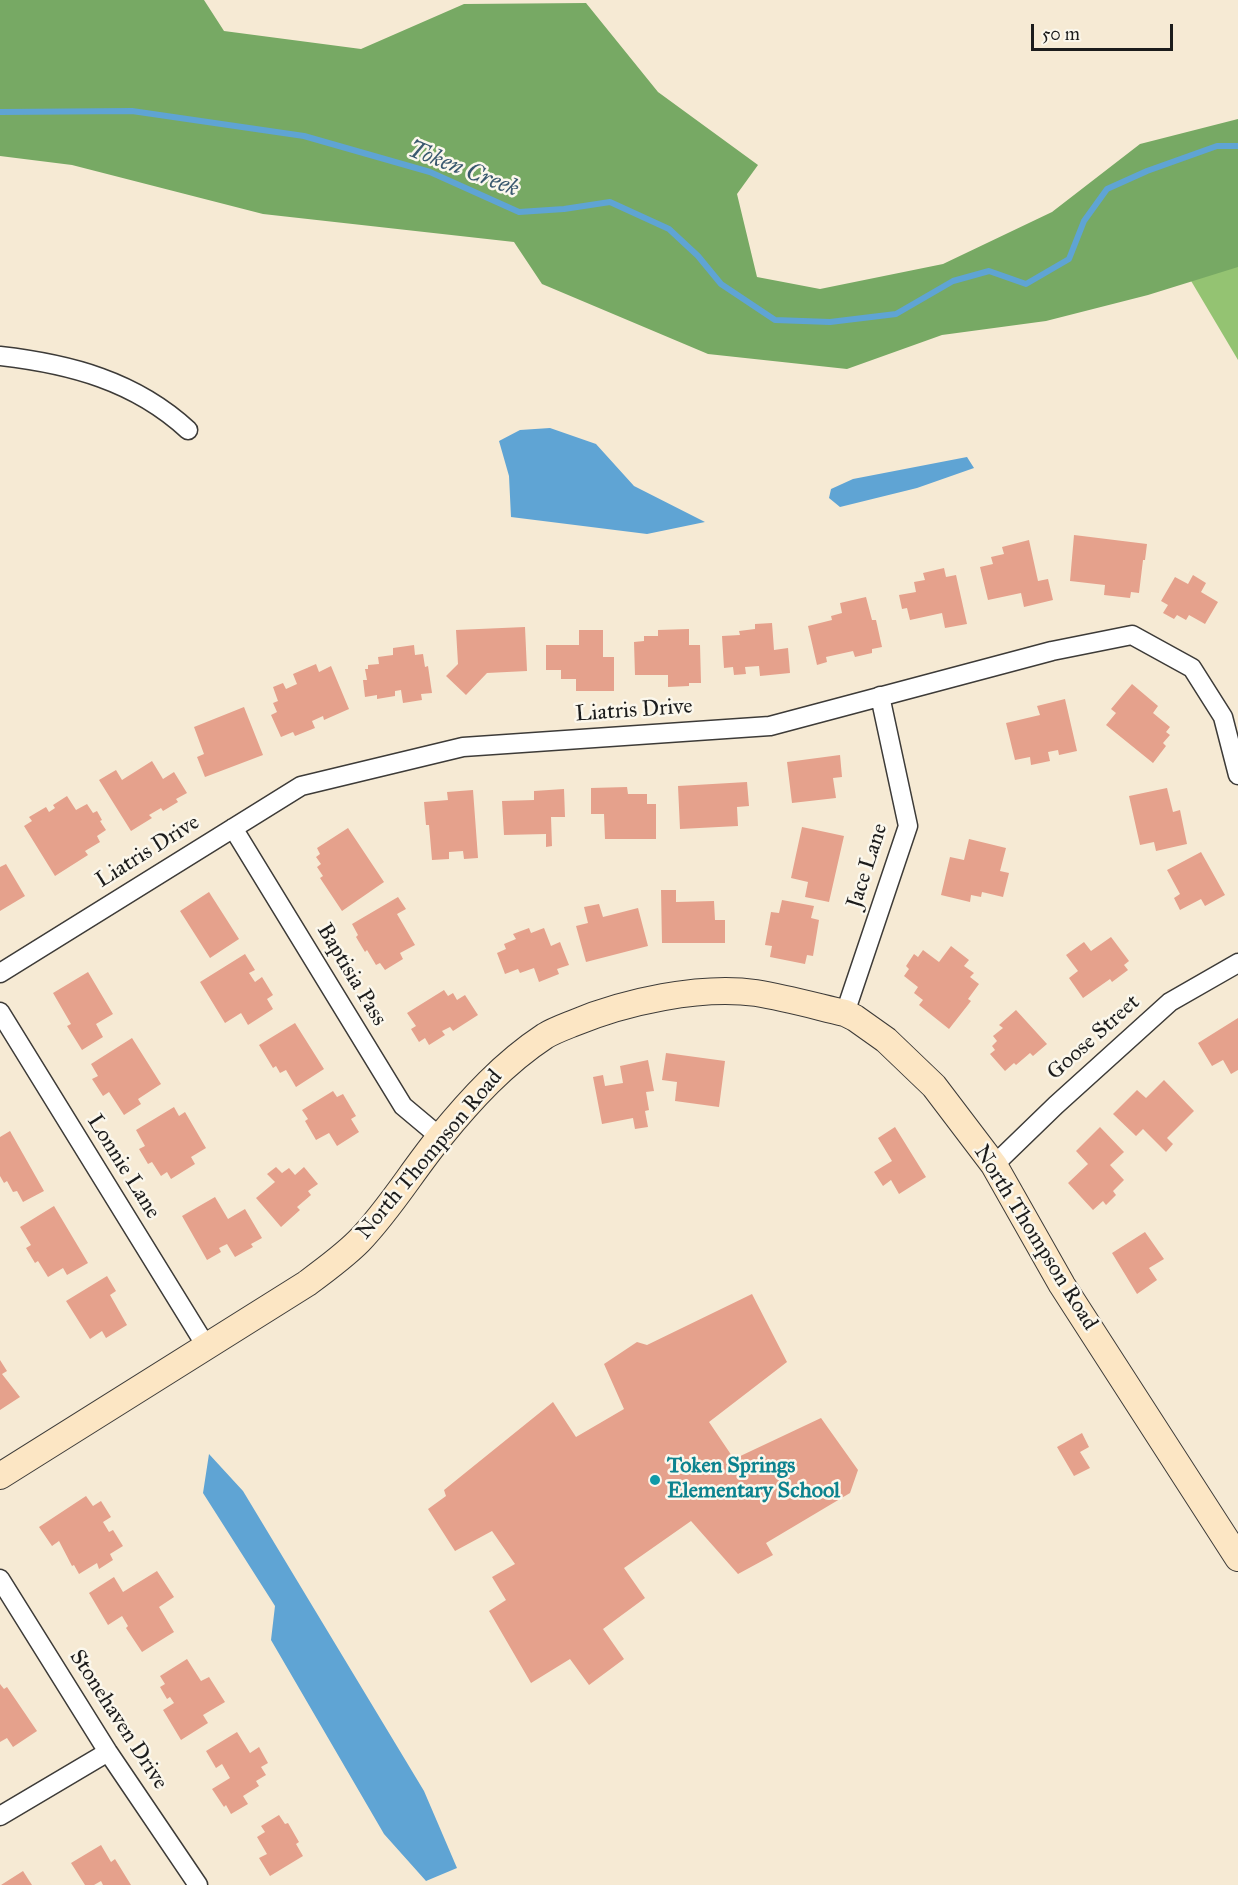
<!DOCTYPE html>
<style>
body{margin:0}
#map{position:relative;width:1238px;height:1885px;overflow:hidden;background:#f6ead4;font-family:"IM FELL Great Primer",serif}
canvas{display:block}
.scale{position:absolute;left:1031px;top:24px;width:142px;height:27px;box-sizing:border-box;border:3px solid #1c1c1c;border-top:0;padding-left:8px;font-size:18px;line-height:21px;white-space:nowrap;color:#1c1c1c;-webkit-text-stroke:4px #fbf7ec;paint-order:stroke}
</style>
<div id="map">
<canvas width="1238" height="1885"></canvas>
<div class="scale">50 m</div>
</div>
<script>
const c = document.querySelector('canvas').getContext('2d');
c.lineJoin = 'round';
function fill(path, color) { c.fillStyle = color; c.fill(path, 'evenodd'); }
function trace(path, color, width, dash) { c.strokeStyle = color; c.lineWidth = width; c.lineCap = dash ? 'butt' : 'round'; c.setLineDash(dash || []); c.stroke(path); }
function label(font, color, halo, rows, align = 'center') {
  c.font = font + ' "IM FELL Great Primer",serif'; c.lineWidth = 5; c.setLineDash([]); c.textBaseline = 'middle'; c.strokeStyle = halo; c.fillStyle = color; for (const [text, x, y, turn = 0] of rows) {
    c.save(); c.translate(x, y); c.rotate((+turn || 0) * Math.PI / 180); c.textAlign = isNaN(turn) ? turn : align; if (halo) c.strokeText(text, 0, 0); c.fillText(text, 0, 0); c.restore();
  }
}
const green = new Path2D(`
 M 1238,158 L 1238,360 L 1130,178 Z`);
const forest = new Path2D(`
 M 0,0 L 204,0 L 224,31 L 361,49 L 464,4 L 586,3 L 658,92 L 758,165 L 737,194 L 757,277 L 820,289 L 943,264 L 1052,212 L 1140,144 L 1238,119 L 1238,267 L 1148,295 L 1046,321 L 942,335 L 847,369 L 708,354 L 542,284 L 514,242 L 263,214 L 72,165 L 0,156 Z`);
const water = new Path2D(`
 M 550,428 L 596,444 L 634,486 L 705,522 L 647,534 L 511,517 L 509,476 L 499,441 L 520,430 Z
 M 967,457 L 974,468 L 917,488 L 840,507 L 829,498 L 831,489 L 853,479 Z
 M 209,1454 L 243,1491 L 424,1791 L 457,1868 L 426,1881 L 384,1834 L 271,1640 L 275,1606 L 203,1493 Z`);
const stream = new Path2D(`
 M 0,112 L 132,111 L 304,136 L 430,172 L 519,212 L 564,209 L 610,202 L 669,229 L 698,256 L 721,284 L 775,320 L 830,322 L 896,314 L 953,281 L 989,271 L 1026,284 L 1069,259 L 1084,221 L 1107,189 L 1147,171 L 1217,146 L 1238,146`);
const building = new Path2D(`
 M 1074,535 L 1147,544 L 1145,560 L 1143,560 L 1139,593 L 1131,592 L 1130,598 L 1104,595 L 1105,585 L 1070,581 Z
 M 1029,540 L 1038,581 L 1048,579 L 1053,600 L 1024,607 L 1021,593 L 988,600 L 980,567 L 993,564 L 991,557 L 1004,554 L 1002,547 Z
 M 944,568 L 946,577 L 956,575 L 967,624 L 945,628 L 942,613 L 910,620 L 907,608 L 902,609 L 899,595 L 916,592 L 914,582 L 925,580 L 923,573 Z
 M 1193,575 L 1206,583 L 1201,592 L 1218,602 L 1205,624 L 1189,615 L 1186,620 L 1177,615 L 1174,619 L 1163,613 L 1168,605 L 1161,601 L 1175,577 L 1188,584 Z
 M 866,597 L 872,620 L 876,620 L 882,647 L 872,649 L 872,653 L 855,657 L 853,651 L 826,657 L 827,662 L 817,665 L 808,626 L 832,620 L 831,616 L 842,613 L 840,603 Z
 M 772,623 L 774,650 L 788,648 L 790,673 L 760,676 L 759,666 L 745,667 L 746,674 L 734,675 L 733,667 L 724,668 L 722,636 L 740,635 L 739,631 L 755,629 L 755,624 Z
 M 525,627 L 527,671 L 487,673 L 466,695 L 446,676 L 458,664 L 456,630 Z
 M 689,629 L 689,645 L 700,645 L 701,683 L 689,683 L 689,686 L 668,687 L 668,675 L 635,675 L 634,642 L 644,641 L 644,636 L 658,636 L 658,630 Z
 M 579,630 L 603,630 L 603,657 L 614,657 L 614,691 L 576,691 L 576,679 L 561,679 L 561,670 L 546,670 L 546,645 L 579,645 Z
 M 414,645 L 415,655 L 423,654 L 425,667 L 428,666 L 432,693 L 421,694 L 422,700 L 403,703 L 401,690 L 395,691 L 395,696 L 377,699 L 377,695 L 365,697 L 363,680 L 367,680 L 365,669 L 368,669 L 368,665 L 379,664 L 378,657 L 393,655 L 393,648 Z
 M 316,664 L 319,672 L 331,666 L 349,709 L 324,720 L 323,716 L 312,721 L 315,728 L 295,736 L 293,732 L 281,737 L 271,715 L 277,712 L 273,703 L 278,701 L 273,687 L 283,683 L 286,689 L 297,684 L 293,674 Z
 M 1132,684 L 1158,706 L 1153,713 L 1170,727 L 1166,732 L 1170,735 L 1163,743 L 1166,746 L 1153,763 L 1106,725 L 1116,713 L 1111,709 Z
 M 1065,699 L 1077,751 L 1059,755 L 1058,750 L 1048,752 L 1050,761 L 1031,765 L 1030,757 L 1015,760 L 1006,723 L 1040,715 L 1037,706 Z
 M 244,707 L 263,755 L 205,777 L 197,757 L 204,754 L 194,727 Z
 M 840,755 L 842,777 L 833,778 L 836,798 L 792,803 L 787,762 Z
 M 152,761 L 163,779 L 174,772 L 187,793 L 176,799 L 178,802 L 163,811 L 161,808 L 149,815 L 152,818 L 131,831 L 99,780 L 116,770 L 122,780 Z
 M 747,782 L 749,806 L 737,807 L 738,826 L 680,829 L 678,786 Z
 M 627,787 L 628,794 L 647,794 L 647,804 L 656,804 L 656,839 L 605,839 L 604,814 L 591,814 L 591,788 Z
 M 1167,788 L 1173,812 L 1180,810 L 1187,844 L 1156,851 L 1154,842 L 1140,845 L 1129,796 Z
 M 564,789 L 565,817 L 551,817 L 552,846 L 546,847 L 546,834 L 504,835 L 502,801 L 534,800 L 534,791 Z
 M 473,790 L 478,858 L 464,859 L 463,851 L 449,852 L 449,859 L 432,860 L 429,825 L 426,825 L 424,802 L 448,800 L 447,792 Z
 M 67,796 L 76,810 L 87,804 L 93,813 L 97,811 L 102,820 L 100,821 L 106,830 L 97,836 L 100,842 L 85,851 L 88,855 L 55,876 L 24,826 L 32,821 L 29,817 L 46,807 L 49,812 L 55,808 L 53,805 Z
 M 802,827 L 844,836 L 829,902 L 805,897 L 808,882 L 791,878 Z
 M 348,828 L 384,882 L 342,911 L 320,878 L 323,876 L 317,867 L 321,864 L 316,857 L 320,854 L 317,848 Z
 M 969,839 L 1006,848 L 1000,871 L 1009,873 L 1003,897 L 982,892 L 981,897 L 971,895 L 970,902 L 941,895 L 950,857 L 964,860 Z
 M 1201,852 L 1225,895 L 1205,906 L 1201,899 L 1180,910 L 1174,898 L 1180,894 L 1167,870 Z
 M 6,864 L 25,896 L 0,911 L 0,867 Z
 M 661,890 L 676,890 L 676,902 L 714,901 L 715,920 L 725,920 L 725,943 L 662,943 Z
 M 209,892 L 239,939 L 210,958 L 180,911 Z
 M 398,897 L 406,909 L 397,914 L 415,945 L 400,953 L 403,959 L 385,970 L 380,963 L 376,965 L 367,950 L 365,952 L 356,937 L 358,935 L 352,924 Z
 M 782,900 L 814,906 L 811,918 L 819,920 L 813,956 L 807,955 L 805,964 L 770,957 L 772,946 L 765,945 L 771,912 L 779,913 Z
 M 599,904 L 603,917 L 638,908 L 648,946 L 586,962 L 576,926 L 588,923 L 584,907 Z
 M 529,928 L 531,933 L 544,928 L 551,946 L 560,942 L 569,965 L 557,969 L 559,974 L 539,982 L 534,968 L 520,973 L 518,969 L 505,974 L 497,953 L 506,949 L 504,944 L 516,939 L 513,934 Z
 M 1111,937 L 1129,961 L 1124,965 L 1128,970 L 1112,982 L 1110,979 L 1083,998 L 1069,978 L 1078,971 L 1066,955 L 1084,942 L 1091,951 Z
 M 951,946 L 969,960 L 964,966 L 974,973 L 970,977 L 979,984 L 968,999 L 971,1001 L 949,1029 L 919,1005 L 923,1000 L 914,993 L 918,987 L 904,976 L 909,969 L 906,966 L 914,954 L 918,957 L 923,950 L 939,962 Z
 M 245,954 L 255,970 L 249,973 L 255,982 L 262,977 L 273,995 L 267,999 L 273,1009 L 248,1025 L 241,1013 L 225,1023 L 200,982 Z
 M 88,972 L 113,1014 L 96,1024 L 103,1037 L 82,1050 L 67,1026 L 71,1024 L 53,993 Z
 M 444,990 L 448,996 L 453,993 L 457,1000 L 465,995 L 478,1015 L 453,1031 L 450,1027 L 442,1031 L 445,1035 L 429,1045 L 425,1038 L 419,1042 L 411,1029 L 416,1026 L 407,1013 Z
 M 1016,1010 L 1047,1044 L 1033,1056 L 1030,1053 L 1016,1065 L 1014,1063 L 1005,1071 L 990,1054 L 995,1050 L 992,1046 L 997,1041 L 993,1036 L 1003,1028 L 999,1025 Z
 M 1238,1018 L 1238,1070 L 1231,1074 L 1223,1060 L 1212,1066 L 1198,1043 Z
 M 295,1023 L 324,1069 L 296,1087 L 286,1070 L 280,1073 L 276,1066 L 273,1068 L 259,1045 Z
 M 132,1038 L 161,1084 L 138,1099 L 141,1104 L 124,1115 L 109,1092 L 103,1096 L 92,1079 L 98,1076 L 91,1064 Z
 M 666,1053 L 725,1061 L 719,1107 L 675,1101 L 677,1082 L 662,1080 Z
 M 648,1060 L 654,1091 L 646,1092 L 649,1110 L 645,1111 L 648,1127 L 635,1129 L 633,1118 L 602,1124 L 593,1077 L 603,1075 L 605,1086 L 623,1083 L 620,1066 Z
 M 1164,1080 L 1194,1111 L 1167,1138 L 1173,1144 L 1166,1152 L 1143,1129 L 1136,1136 L 1113,1114 L 1137,1090 L 1146,1098 Z
 M 333,1091 L 337,1097 L 343,1094 L 356,1116 L 351,1119 L 359,1132 L 337,1146 L 329,1133 L 316,1140 L 305,1121 L 308,1119 L 302,1110 Z
 M 174,1107 L 179,1116 L 185,1112 L 206,1148 L 191,1157 L 195,1164 L 171,1179 L 167,1172 L 161,1176 L 152,1162 L 148,1164 L 139,1149 L 145,1146 L 136,1130 Z
 M 895,1127 L 926,1177 L 899,1194 L 891,1180 L 883,1186 L 874,1172 L 892,1161 L 878,1138 Z
 M 1100,1127 L 1124,1152 L 1110,1165 L 1124,1180 L 1113,1191 L 1116,1195 L 1106,1205 L 1103,1201 L 1093,1210 L 1068,1183 L 1088,1164 L 1076,1151 Z
 M 10,1131 L 44,1191 L 23,1202 L 17,1191 L 13,1192 L 7,1181 L 4,1183 L 0,1176 L 0,1137 Z
 M 276,1167 L 282,1173 L 289,1168 L 295,1175 L 304,1167 L 318,1184 L 308,1191 L 311,1195 L 297,1207 L 300,1210 L 281,1227 L 256,1198 L 275,1182 L 267,1174 Z
 M 215,1197 L 228,1219 L 245,1209 L 262,1238 L 251,1244 L 253,1247 L 235,1257 L 227,1244 L 219,1248 L 221,1252 L 207,1260 L 182,1216 Z
 M 54,1206 L 88,1263 L 67,1275 L 63,1268 L 48,1277 L 38,1261 L 35,1263 L 26,1248 L 31,1245 L 20,1227 Z
 M 1145,1232 L 1164,1259 L 1149,1268 L 1157,1280 L 1137,1294 L 1112,1253 Z
 M 107,1276 L 116,1291 L 110,1295 L 127,1325 L 106,1338 L 102,1331 L 90,1339 L 66,1301 Z
 M 752,1294 L 787,1362 L 709,1422 L 734,1459 L 821,1418 L 858,1470 L 850,1493 L 766,1543 L 773,1555 L 738,1574 L 691,1521 L 624,1568 L 645,1598 L 603,1629 L 624,1659 L 589,1685 L 570,1659 L 531,1683 L 489,1611 L 506,1600 L 492,1577 L 515,1564 L 492,1531 L 455,1551 L 428,1509 L 446,1496 L 444,1490 L 553,1402 L 576,1437 L 624,1409 L 604,1364 L 637,1342 L 647,1345 Z
 M 0,1360 L 7,1371 L 2,1374 L 20,1397 L 0,1410 Z
 M 1082,1433 L 1089,1447 L 1080,1452 L 1090,1468 L 1074,1476 L 1057,1447 Z
 M 86,1496 L 93,1506 L 101,1501 L 111,1517 L 103,1522 L 109,1532 L 113,1530 L 123,1546 L 110,1554 L 113,1560 L 99,1569 L 97,1563 L 79,1574 L 74,1565 L 72,1566 L 59,1541 L 52,1546 L 39,1527 Z
 M 157,1571 L 174,1597 L 159,1607 L 174,1632 L 142,1652 L 126,1628 L 128,1626 L 122,1616 L 108,1625 L 89,1593 L 114,1577 L 123,1592 Z
 M 187,1659 L 201,1681 L 209,1677 L 225,1702 L 203,1715 L 208,1723 L 181,1740 L 163,1710 L 174,1703 L 170,1697 L 167,1699 L 160,1687 L 165,1684 L 160,1676 Z
 M 0,1684 L 4,1689 L 7,1687 L 37,1731 L 13,1747 L 7,1738 L 0,1742 Z
 M 237,1732 L 250,1753 L 259,1747 L 268,1763 L 261,1767 L 266,1775 L 256,1781 L 259,1786 L 243,1796 L 248,1804 L 231,1814 L 226,1805 L 224,1807 L 212,1789 L 230,1778 L 222,1764 L 216,1768 L 206,1751 Z
 M 279,1815 L 285,1824 L 288,1823 L 299,1842 L 296,1844 L 303,1856 L 270,1876 L 259,1858 L 267,1854 L 257,1837 L 265,1832 L 261,1826 Z
 M 101,1845 L 111,1862 L 115,1859 L 131,1885 L 103,1885 L 101,1881 L 94,1885 L 85,1885 L 71,1863 Z
 M 23,1871 L 32,1885 L 1,1885 Z`);
const street = new Path2D(`
 M 0,356 C 70,364 135,381 188,430
 M 233,828 L 403,1106 L 440,1137
 M 0,973 L 301,786 L 463,747 L 770,726 L 1052,651 L 1132,635 L 1192,668 L 1223,717 L 1238,775
 M 0,1012 L 206,1346
 M 845,1013 L 908,826 L 880,696
 M 994,1165 L 1056,1105 L 1170,1002 L 1238,963
 M 0,1579 L 108,1752 L 198,1885
 M 0,1816 L 108,1752`);
const secondary = new Path2D(`
 M 0,1476 L 306,1284 C 325,1270 343,1257 359,1241 C 390,1209 412,1171 440,1137 C 471,1099 504,1063 545,1036 C 553,1031 564,1027 574,1023 C 624,1002 701,985 756,993 C 786,998 815,1006 845,1013 L 855,1018 L 886,1040 L 934,1086 L 994,1165 L 1062,1285 L 1238,1558`);
const markers = [
 [655,1480,6,"#0f9aa8"]
];
const streetNames = [
 ["Liatris Drive",634,711,-4],
 ["Liatris Drive",148,852,-32],
 ["Jace Lane",868,866,-72],
 ["Baptisia Pass",351,975,59],
 ["Goose Street",1094,1038,-42],
 ["North Thompson Road",430,1155,-50],
 ["Lonnie Lane",123,1167,58],
 ["North Thompson Road",1035,1238,58],
 ["Stonehaven Drive",118,1720,57]
];
const cultureNames = [
 ["Token Springs",667,1467],
 ["Elementary School",667,1492]
];
const waterNames = [
 ["Token Creek",463,170,21]
];
fill(green, '#94c372');
fill(forest, '#77a964');
fill(water, '#5fa4d4');
trace(stream, '#5fa4d4', 6);
fill(building, '#e5a18c');
trace(street, '#3d3b38', 21);
trace(secondary, '#3d3b38', 28);
trace(street, '#fff', 18);
trace(secondary, '#fce6c4', 26);
for (const [x, y, r, color] of markers) { const dot = new Path2D(); dot.arc(x, y, r, 0, 2 * Math.PI); c.fillStyle = color; c.fill(dot); trace(dot, '#fbf7ec', 2); }
label('22px', '#1c1c1c', '#fbf7ec', streetNames);
label('bold 22px', '#0d838f', '#fbf7ec', cultureNames, 'left');
label('italic 24px', '#3a596f', '#fbf7ec', waterNames);
</script>
